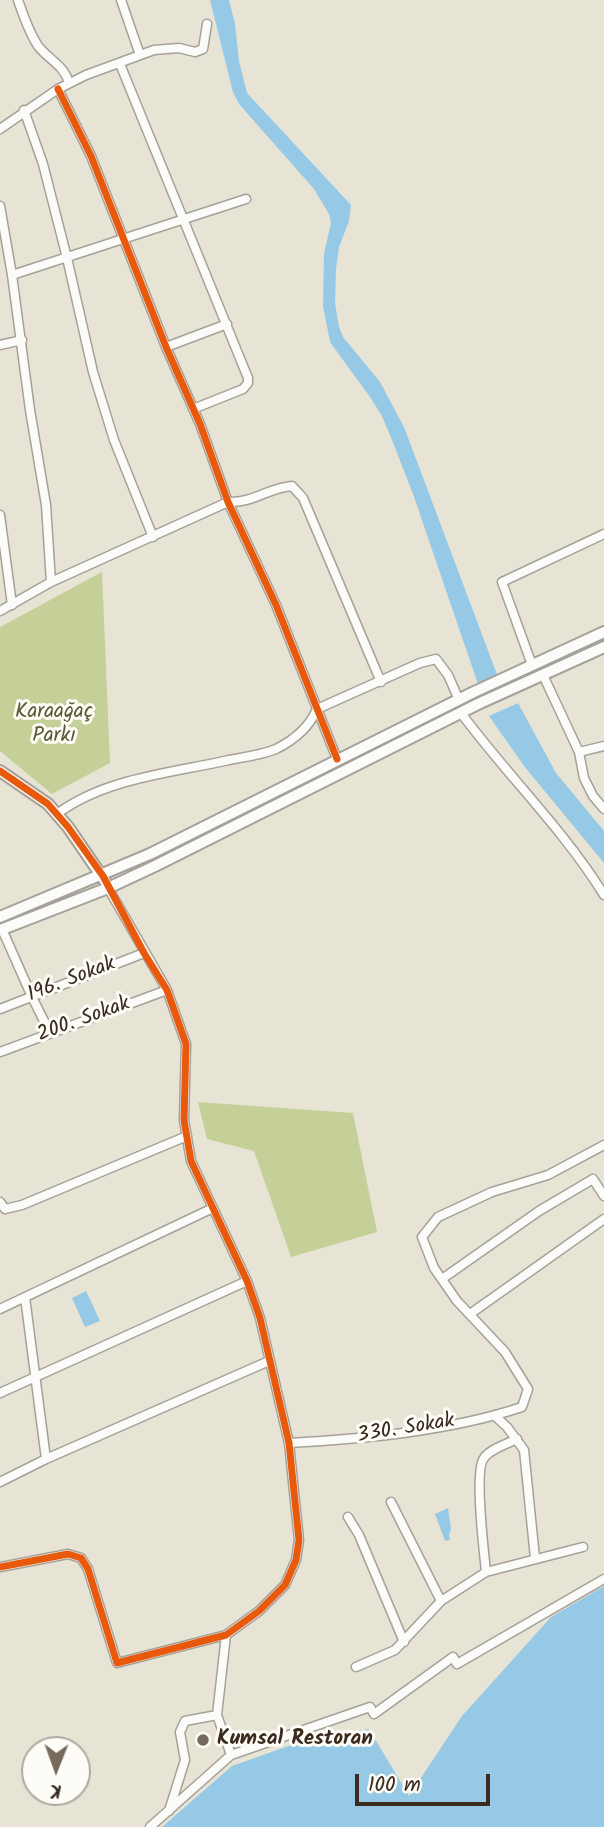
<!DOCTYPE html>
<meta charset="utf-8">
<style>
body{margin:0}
#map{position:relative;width:604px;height:1827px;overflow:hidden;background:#e7e4d6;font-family:Kalam,sans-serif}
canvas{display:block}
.north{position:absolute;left:21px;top:1736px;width:70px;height:70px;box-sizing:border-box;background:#fdfcf7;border:2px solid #afa8a0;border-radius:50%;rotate:181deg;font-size:19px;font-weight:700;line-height:28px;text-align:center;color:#3b2a1e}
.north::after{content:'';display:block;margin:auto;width:24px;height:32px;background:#776b5e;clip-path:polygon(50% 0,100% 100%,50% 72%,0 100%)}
.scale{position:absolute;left:355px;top:1774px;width:135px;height:32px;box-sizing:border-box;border:4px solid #3b2a1e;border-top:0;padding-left:9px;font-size:21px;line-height:24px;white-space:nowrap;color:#3b2a1e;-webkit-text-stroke:5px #fdfcf7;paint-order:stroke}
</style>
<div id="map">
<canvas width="604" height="1827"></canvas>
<div class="north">K</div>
<div class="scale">100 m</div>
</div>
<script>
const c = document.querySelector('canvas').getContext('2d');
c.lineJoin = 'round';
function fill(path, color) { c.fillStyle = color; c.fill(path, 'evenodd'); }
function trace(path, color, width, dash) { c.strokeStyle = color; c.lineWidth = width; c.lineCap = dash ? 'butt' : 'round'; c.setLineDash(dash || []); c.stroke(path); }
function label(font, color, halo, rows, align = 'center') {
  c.font = font + ' Kalam,sans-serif'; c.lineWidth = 6; c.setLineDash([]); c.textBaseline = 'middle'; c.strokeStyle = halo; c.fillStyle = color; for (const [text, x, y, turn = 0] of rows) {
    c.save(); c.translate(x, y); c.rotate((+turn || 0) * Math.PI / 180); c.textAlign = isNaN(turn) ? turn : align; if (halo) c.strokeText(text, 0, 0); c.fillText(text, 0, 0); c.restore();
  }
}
const green = new Path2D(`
 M 102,572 L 110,763 L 52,794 L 0,751 L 0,627 Z
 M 198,1102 L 353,1113 L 377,1232 L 291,1257 L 254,1151 L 207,1139 Z`);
const water = new Path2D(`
 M 210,0 L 229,0 L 235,24 L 239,61 L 247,93 L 351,205 L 349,221 L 339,247 L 336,269 L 335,303 L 339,327 L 343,337 L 380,382 L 404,427 L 498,677 L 479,687 L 413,494 L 392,440 L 382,416 L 370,397 L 330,342 L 323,306 L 324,254 L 331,223 L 329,214 L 314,189 L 239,104 L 233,92 Z
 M 518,703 L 556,773 L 604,831 L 604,863 L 524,766 L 489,716 Z
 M 86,1291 L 100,1321 L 85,1327 L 72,1298 Z
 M 448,1508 L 451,1529 L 449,1535 L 450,1540 L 445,1541 L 435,1514 Z
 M 604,1586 L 604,1827 L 162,1827 L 232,1766 L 311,1738 L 369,1729 L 409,1796 L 462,1716 L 551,1617 Z`);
const minor = new Path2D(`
 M 18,0 C 23,15 29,32 38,46 C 49,60 64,65 69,83
 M 121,0 L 140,55
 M 120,64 L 248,378 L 248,383 L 243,389 L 193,409
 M 58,89 L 91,156 L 166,347 L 200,424 L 228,502 L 276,605 L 337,759
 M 24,110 L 43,164 L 67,258 L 93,372 L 114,440 L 153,537
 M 0,129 L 58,89 L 86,75 L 154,50 L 179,48 L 195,52 L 203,49 L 207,24
 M 0,206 L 12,275 L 30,410 L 46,505 L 51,582
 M 12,275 L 246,199
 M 0,345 L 22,340
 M 166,347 L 227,324
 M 0,515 L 12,605
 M 0,611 L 51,582 L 228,502 C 253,503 268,488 292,486 L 303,498 L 381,682
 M 532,665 L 502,582 L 604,534
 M 543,675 L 579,752 L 584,778 L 593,796 L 604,809
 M 461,713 C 507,775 564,830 604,895
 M 579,752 L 604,746
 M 57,814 C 105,778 172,773 229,760 C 244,757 262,755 276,749 C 294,740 309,728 317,709 L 420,663 L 436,659 L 448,675 L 459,700
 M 2,929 L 32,997 L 50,1033
 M 0,1009 L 144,953
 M 0,1052 L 167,990
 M 0,1202 L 5,1209 L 22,1205 L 187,1136
 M 442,1279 L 539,1211 L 593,1179 L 604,1196
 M 25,1297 L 46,1459
 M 0,1309 L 213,1208
 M 470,1314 L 604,1219
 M 0,1393 L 247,1281
 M 495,1416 L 507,1427 L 524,1450 L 535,1558
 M 289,1443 C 364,1439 450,1431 522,1407 L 528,1389 L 505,1352 L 457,1301 L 434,1268 L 422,1237 L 438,1217 L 492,1192 L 548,1175 L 604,1145
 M 0,1482 L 46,1459 L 269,1361
 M 391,1502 L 441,1601
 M 348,1517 L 359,1535 L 404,1642
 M 0,1567 L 68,1554 L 81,1558 L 88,1569 L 117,1663 L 226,1635 L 259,1611 L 285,1585 L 296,1560 L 299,1540 L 289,1443 L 260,1318 L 247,1281 L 191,1161 L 184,1120 L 186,1044 L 167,990 L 108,888
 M 486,1572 C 484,1552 474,1470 484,1458 C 490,1449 507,1444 517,1439
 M 226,1635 L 217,1715 L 231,1755
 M 356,1667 L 395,1650 L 441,1601 L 486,1572 L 583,1547
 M 169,1811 L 185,1760 L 180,1732 L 185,1721 L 217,1715
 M 150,1827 L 231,1755 L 370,1707 L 374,1714 L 453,1657 L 457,1664 L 604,1579`);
const tertiary = new Path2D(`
 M 0,771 L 48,804 L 68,827 L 105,881
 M 0,917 L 150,854 L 474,692 L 604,632
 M 0,930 L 108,888 L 155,866 L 480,703 L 604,647`);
const cycleway = new Path2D(`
 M 58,89 L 91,156 L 166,347 L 200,424 L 228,502 L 276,605 L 337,759
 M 0,771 L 48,804 L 68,827 L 103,876 L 144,953 L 167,990 L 186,1044 L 184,1120 L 191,1161 L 247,1281 L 260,1318 L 289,1443 L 299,1540 L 296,1560 L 285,1585 L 259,1611 L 226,1635 L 117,1663 L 88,1569 L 81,1558 L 68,1554 L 0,1567`);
const markers = [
 [203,1740,7,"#776b5e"]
];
const parkNames = [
 ["Karaağaç",54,713],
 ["Parkı",54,737]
];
const streetNames = [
 ["196. Sokak",72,981,-21],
 ["200. Sokak",84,1021,-20],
 ["330. Sokak",406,1430,-9]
];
const poiNames = [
 ["Kumsal Restoran",217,1740]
];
fill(green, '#c4d097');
fill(water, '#95c9e5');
trace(minor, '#a6a198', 11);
trace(tertiary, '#a6a198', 14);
trace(minor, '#fbfbf9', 8);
trace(tertiary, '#fbfbf9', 10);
trace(cycleway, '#e8590c', 7);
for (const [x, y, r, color] of markers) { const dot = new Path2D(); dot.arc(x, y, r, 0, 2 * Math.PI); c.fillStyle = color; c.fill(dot); trace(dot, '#fdfcf7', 2.5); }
label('21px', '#5c5733', '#fdfcf7', parkNames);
label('21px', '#3b2a1e', '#fdfcf7', streetNames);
label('bold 21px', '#3b2a1e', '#fdfcf7', poiNames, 'left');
</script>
